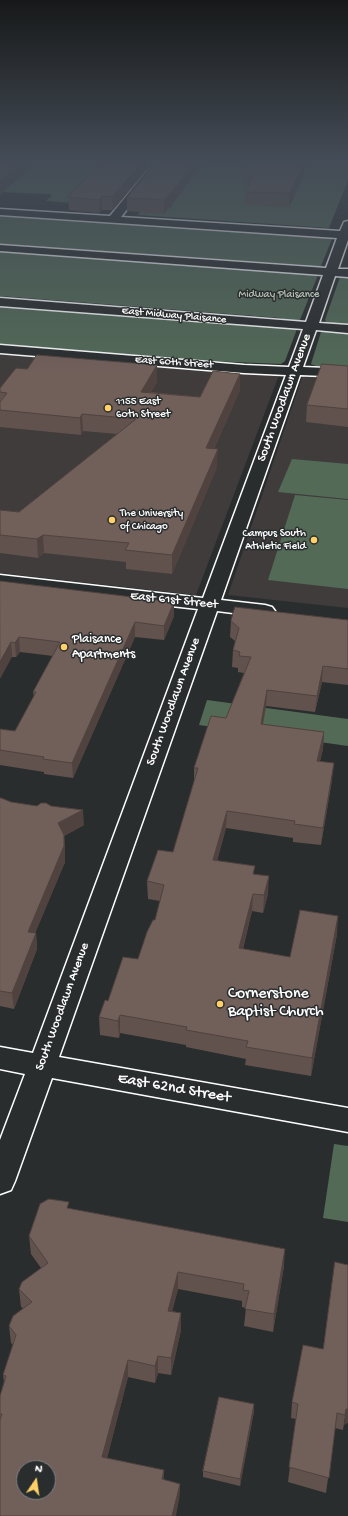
<!DOCTYPE html>
<style>
body{margin:0}
#map{position:relative;width:348px;height:1516px;overflow:hidden;background:#2a2d2e;font-family:"Gochi Hand",sans-serif}
canvas{display:block}
.north{position:absolute;left:16px;top:1460px;width:40px;height:40px;box-sizing:border-box;background:#2a2d2e;border:1px solid #7f8182;border-radius:50%;rotate:13deg;font-size:11px;font-weight:700;line-height:16px;text-align:center;color:#fff}
.north::after{content:'';display:block;margin:auto;width:14px;height:18px;background:#ffd166;clip-path:polygon(50% 0,100% 100%,50% 72%,0 100%)}
</style>
<div id="map">
<canvas width="348" height="1516"></canvas>
<div class="north">N</div>
</div>
<script>
const c = document.querySelector('canvas').getContext('2d');
c.lineJoin = 'round';
function fill(path, color) { c.fillStyle = color; c.fill(path, 'evenodd'); }
function trace(path, color, width, dash) { c.strokeStyle = color; c.lineWidth = width; c.lineCap = dash ? 'butt' : 'round'; c.setLineDash(dash || []); c.stroke(path); }
function label(font, color, halo, rows, align = 'center') {
  c.font = font + ' "Gochi Hand",sans-serif'; c.lineWidth = 3; c.setLineDash([]); c.textBaseline = 'middle'; c.strokeStyle = halo; c.fillStyle = color; for (const [text, x, y, turn = 0] of rows) {
    c.save(); c.translate(x, y); c.rotate((+turn || 0) * Math.PI / 180); c.textAlign = isNaN(turn) ? turn : align; if (halo) c.strokeText(text, 0, 0); c.fillText(text, 0, 0); c.restore();
  }
}
const built = new Path2D(`
 M 0,352 L 279,375 L 196,595 L 0,573 Z
 M 304,372 L 348,376 L 348,608 L 228,595 Z`);
const green = new Path2D(`
 M 19,162 L 109,162 L 74,203 L 46,201 L 52,195 L 49,194 L 0,192 L 5,184 L 12,184 L 25,172 L 19,171 Z
 M 178,162 L 348,162 L 348,180 L 329,228 L 137,215 L 140,212 L 171,207 L 172,205 L 171,204 Z
 M 0,214 L 331,237 L 332,239 L 321,266 L 306,267 L 305,265 L 0,244 Z
 M 0,251 L 317,274 L 318,275 L 300,320 L 284,320 L 281,318 L 0,296 Z
 M 348,275 L 348,324 L 340,325 L 326,322 L 325,320 L 340,277 Z
 M 0,305 L 279,327 L 282,326 L 297,329 L 285,361 L 281,364 L 188,360 L 0,344 Z
 M 325,330 L 348,333 L 348,368 L 316,366 L 311,364 L 321,332 Z
 M 292,459 L 348,464 L 348,499 L 278,492 Z
 M 295,495 L 348,500 L 348,589 L 268,580 Z
 M 207,700 L 348,719 L 348,746 L 199,725 Z
 M 334,1144 L 348,1146 L 348,1222 L 323,1218 Z`);
const minor = new Path2D(`
 M 154,162 L 164,162 L 121,217 L 340,231 L 344,222 L 348,221 L 348,240 L 338,269 L 348,269 L 348,277 L 335,276 L 319,323 L 348,325 L 348,333 L 316,330 L 303,367 L 348,369 L 348,377 L 300,375 L 221,600 L 265,605 L 272,607 L 275,611 L 272,615 L 265,617 L 217,611 L 59,1057 L 348,1108 L 348,1132 L 52,1078 L 15,1181 L 11,1190 L 0,1194 L 0,1140 L 25,1074 L 0,1069 L 0,1047 L 33,1053 L 198,609 L 0,587 L 0,575 L 203,598 L 286,375 L 244,373 L 0,353 L 0,345 L 244,365 L 289,367 L 303,329 L 0,306 L 0,298 L 306,322 L 323,275 L 0,251 L 0,245 L 326,268 L 337,238 L 0,215 L 0,209 L 110,216 Z`);
const wall = new Path2D(`
 M 153,162 L 113,210 L 102,210 L 99,213 L 69,210 L 68,197 Z
 M 156,162 L 295,162 L 305,163 L 304,175 L 289,207 L 244,205 L 245,192 L 249,185 L 242,184 L 243,171 L 247,165 L 203,163 L 180,194 L 164,214 L 127,211 L 127,198 Z
 M 157,365 L 157,382 L 151,392 L 200,397 L 240,390 L 214,449 L 217,467 L 172,574 L 126,569 L 126,562 L 44,553 L 38,558 L 0,553 L 0,510 L 19,512 L 117,434 L 83,431 L 81,435 L 0,427 L 0,388 L 27,369 Z
 M 348,366 L 348,427 L 306,422 L 307,405 Z
 M 0,581 L 174,616 L 164,640 L 135,637 L 73,778 L 44,774 L 44,772 L 0,765 L 0,729 L 15,731 L 34,697 L 33,692 L 53,656 L 20,652 L 16,657 L 12,657 Z
 M 348,620 L 348,685 L 322,682 L 315,712 L 266,706 L 263,724 L 324,732 L 323,749 L 320,761 L 332,780 L 321,845 L 293,842 L 293,838 L 226,828 L 217,861 L 254,874 L 268,894 L 263,913 L 252,911 L 243,949 L 290,957 L 337,934 L 311,1076 L 245,1065 L 246,1059 L 186,1047 L 186,1045 L 120,1033 L 119,1038 L 100,1035 L 99,1017 L 108,1001 L 138,959 L 155,920 L 160,901 L 148,899 L 147,881 L 173,852 L 194,781 L 194,768 L 226,718 L 244,673 L 238,672 L 238,668 L 232,667 L 233,650 L 235,641 L 230,637 L 231,621 Z
 M 0,798 L 11,802 L 37,806 L 84,825 L 64,836 L 65,850 L 65,862 L 35,933 L 36,933 L 37,949 L 14,1009 L 0,1006 Z
 M 69,1208 L 284,1266 L 273,1332 L 244,1326 L 246,1308 L 242,1307 L 242,1301 L 178,1289 L 172,1311 L 181,1313 L 181,1330 L 171,1375 L 158,1373 L 155,1383 L 128,1377 L 107,1458 L 164,1480 L 180,1484 L 179,1500 L 0,1516 L 0,1396 L 4,1382 L 3,1375 L 13,1345 L 11,1343 L 9,1326 L 23,1308 L 21,1307 L 19,1289 L 41,1268 L 31,1254 L 29,1236 Z
 M 323,1349 L 348,1397 L 343,1430 L 335,1428 L 326,1493 L 288,1482 L 296,1419 L 291,1418 L 292,1402 Z
 M 254,1404 L 254,1411 L 240,1486 L 203,1477 L 203,1471 Z`);
const shadedWall = new Path2D(`
 M 20,162 L 35,162 L 0,195 L 0,181 Z
 M 142,162 L 153,162 L 113,210 L 112,197 Z
 M 194,162 L 203,163 L 180,194 L 164,214 L 164,200 Z
 M 305,163 L 304,175 L 289,207 L 289,193 Z
 M 102,196 L 102,210 L 99,213 L 99,200 Z
 M 157,365 L 157,382 L 142,408 L 141,392 Z
 M 240,374 L 240,390 L 206,466 L 206,448 Z
 M 82,414 L 83,431 L 81,435 L 80,418 Z
 M 218,449 L 217,467 L 172,574 L 172,555 Z
 M 43,535 L 44,553 L 38,558 L 37,539 Z
 M 174,602 L 174,616 L 164,640 L 164,626 Z
 M 135,622 L 135,637 L 73,778 L 72,763 Z
 M 19,637 L 20,652 L 16,657 L 15,643 Z
 M 11,642 L 12,657 L 0,679 L 0,662 Z
 M 323,666 L 322,682 L 315,712 L 317,696 Z
 M 267,690 L 266,706 L 260,741 L 261,724 Z
 M 324,732 L 323,749 L 316,778 L 317,761 Z
 M 334,763 L 332,780 L 321,845 L 323,828 Z
 M 83,810 L 84,825 L 64,836 L 65,850 L 65,862 L 29,948 L 28,932 L 58,823 Z
 M 227,811 L 226,828 L 212,878 L 213,860 Z
 M 269,876 L 268,894 L 263,913 L 264,895 Z
 M 253,894 L 252,911 L 238,966 L 239,948 Z
 M 338,916 L 337,934 L 311,1076 L 312,1058 Z
 M 36,933 L 37,949 L 14,1009 L 12,993 Z
 M 120,1015 L 120,1033 L 119,1038 L 118,1021 Z
 M 285,1249 L 284,1266 L 273,1332 L 274,1314 Z
 M 178,1272 L 178,1289 L 168,1328 L 168,1311 Z
 M 181,1313 L 181,1330 L 171,1375 L 171,1358 Z
 M 158,1356 L 158,1373 L 155,1383 L 155,1366 Z
 M 128,1360 L 128,1377 L 103,1474 L 102,1457 Z
 M 254,1404 L 254,1411 L 240,1486 L 240,1479 Z
 M 346,1409 L 348,1409 L 348,1423 L 344,1425 Z
 M 164,1470 L 164,1487 L 162,1479 Z
 M 180,1484 L 179,1500 L 176,1516 L 172,1516 Z`);
const building = new Path2D(`
 M 0,162 L 20,162 L 0,181 Z
 M 102,162 L 142,162 L 112,197 L 102,196 L 99,200 L 68,197 Z
 M 156,162 L 194,162 L 181,181 L 164,200 L 127,198 Z
 M 248,162 L 294,162 L 305,163 L 289,193 L 245,192 L 256,172 L 243,171 Z
 M 37,355 L 157,365 L 141,392 L 200,397 L 213,371 L 240,374 L 206,448 L 218,449 L 172,555 L 125,550 L 129,543 L 43,535 L 37,539 L 0,535 L 0,510 L 19,512 L 136,419 L 82,414 L 80,418 L 0,410 L 0,402 L 7,393 L 0,392 L 0,388 L 16,368 L 27,369 Z
 M 322,364 L 348,366 L 348,409 L 307,405 Z
 M 0,581 L 174,602 L 164,626 L 135,622 L 72,763 L 43,759 L 44,757 L 0,750 L 0,729 L 15,731 L 36,692 L 33,692 L 60,642 L 19,637 L 15,643 L 11,642 L 0,662 Z
 M 235,607 L 348,620 L 348,669 L 323,666 L 317,696 L 267,690 L 261,724 L 324,732 L 317,761 L 334,763 L 323,828 L 294,824 L 295,821 L 227,811 L 213,860 L 255,866 L 253,874 L 269,876 L 264,895 L 253,894 L 239,948 L 290,957 L 300,910 L 338,916 L 312,1058 L 246,1047 L 248,1041 L 186,1030 L 187,1027 L 120,1015 L 118,1021 L 99,1017 L 105,1000 L 108,1001 L 123,957 L 138,959 L 147,932 L 153,920 L 155,920 L 164,885 L 147,881 L 158,850 L 173,852 L 198,768 L 194,768 L 211,716 L 226,718 L 251,657 L 239,656 L 240,652 L 233,650 L 239,628 L 231,621 Z
 M 0,798 L 1,798 L 11,802 L 37,806 L 41,803 L 46,803 L 51,806 L 83,810 L 58,823 L 64,835 L 64,846 L 28,932 L 36,933 L 12,993 L 0,991 Z
 M 49,1199 L 69,1202 L 67,1208 L 285,1249 L 274,1314 L 245,1309 L 249,1291 L 243,1290 L 244,1284 L 178,1272 L 168,1311 L 181,1313 L 171,1358 L 158,1356 L 155,1366 L 128,1360 L 102,1457 L 164,1470 L 162,1479 L 180,1484 L 172,1516 L 0,1516 L 0,1420 L 2,1414 L 0,1414 L 0,1396 L 6,1376 L 3,1375 L 16,1335 L 9,1326 L 13,1316 L 32,1302 L 19,1289 L 22,1282 L 48,1263 L 29,1236 L 40,1204 ZM 24,1468 L 48,1468 L 48,1492 L 24,1492 Z
 M 335,1262 L 348,1265 L 348,1409 L 346,1409 L 345,1415 L 337,1413 L 329,1478 L 289,1467 L 298,1404 L 292,1402 L 303,1345 L 323,1349 Z
 M 219,1397 L 254,1404 L 240,1479 L 203,1471 Z`);
const markers = [
 [108,408,4,"#ffd166"],
 [112,520,4,"#ffd166"],
 [314,540,4,"#ffd166"],
 [64,647,4,"#ffd166"],
 [220,1004,4,"#ffd166"]
];
const farParknames = [
 ["Midway Plaisance",279,295]
];
const farStreetnames = [
 ["East Midway Plaisance",174,316,5],
 ["East 60th Street",174,363,4]
];
const farPoinames = [
 ["1155 East",116,402],
 ["60th Street",116,415],
 ["The University",120,514],
 ["of Chicago",120,527],
 ["Campus South",306,534,"right"],
 ["Athletic Field",306,547,"right"]
];
const streetNames = [
 ["South Woodlawn Avenue",285,398,-70],
 ["East 61st Street",174,601,6],
 ["South Woodlawn Avenue",174,702,-70],
 ["South Woodlawn Avenue",63,1007,-70]
];
const poiNames = [
 ["Plaisance",72,640],
 ["Apartments",72,655]
];
const nearPoinames = [
 ["Cornerstone",228,995],
 ["Baptist Church",228,1013]
];
const nearStreetnames = [
 ["East 62nd Street",174,1089,10]
];
fill(built, '#3f3c3b');
fill(green, '#536a57');
trace(minor, '#fff', 3);
fill(minor, '#2a2d2e');
fill(wall, '#61524d');
fill(shadedWall, '#4f423f');
fill(building, '#715f5a');
trace(building, '#4f423f', 1);
const sky = c.createLinearGradient(0, 0, 0, 374);
sky.addColorStop(0, '#171919');
sky.addColorStop(0.43, '#444c57');
sky.addColorStop(1, '#444c5700');
c.fillStyle = sky;
c.fillRect(0, 0, 348, 374);
for (const [x, y, r, color] of markers) { const dot = new Path2D(); dot.arc(x, y, r, 0, 2 * Math.PI); c.fillStyle = color; c.fill(dot); trace(dot, '#2a2d2e', 1.5); }
label('11px', '#b2bcb3', '#2a2d2e', farParknames);
label('11px', '#fff', '#2a2d2e', farStreetnames);
label('11px', '#fff', '#2a2d2e', farPoinames, 'left');
label('13px', '#fff', '#2a2d2e', streetNames);
label('13px', '#fff', '#2a2d2e', poiNames, 'left');
label('16px', '#fff', '#2a2d2e', nearPoinames, 'left');
label('16px', '#fff', '#2a2d2e', nearStreetnames);
</script>
